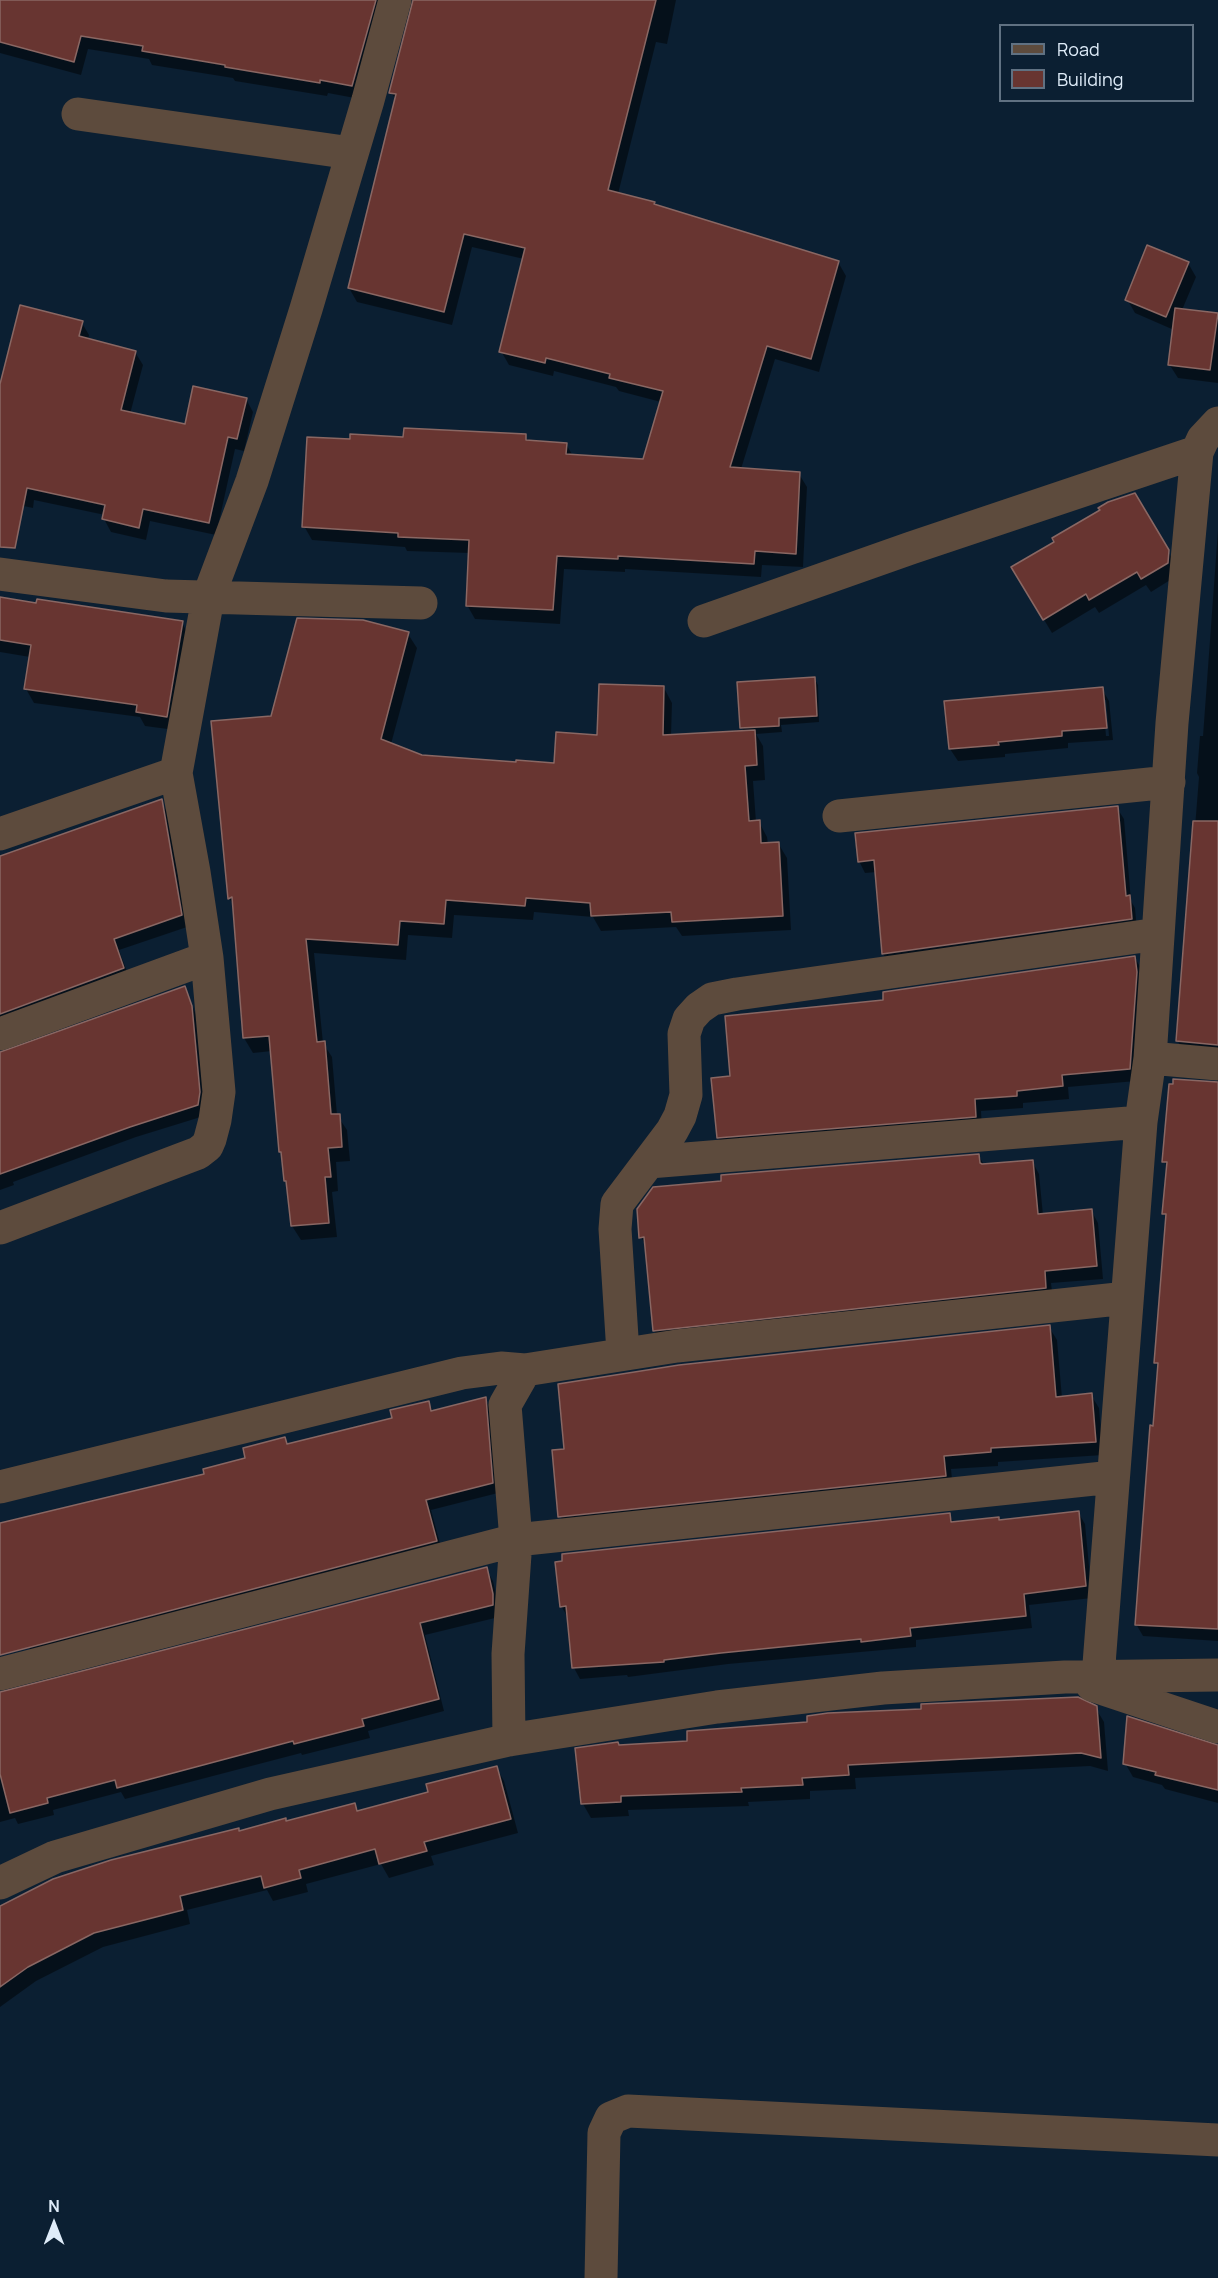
<!DOCTYPE html>
<style>
body{margin:0}
#map{position:relative;width:1218px;height:2278px;overflow:hidden;background:#0b1f32;font-family:Manrope,sans-serif}
canvas{display:block}
.legend{position:absolute;left:999px;top:24px;width:195px;height:78px;box-sizing:border-box;background:#0b1f32;border:2px solid #607182;margin:0;padding:8px 10px;list-style:none;font-size:18px;color:#dfecf9}
.legend li{display:flex;align-items:center;gap:12px;height:30px}
.legend b{width:30px;border:2px solid #607182}
.north{position:absolute;left:24px;top:2194px;width:60px;height:60px;-webkit-text-stroke:4px #0b1f32;paint-order:stroke;rotate:0deg;font-size:16px;font-weight:700;line-height:24px;text-align:center;color:#dfecf9}
.north::after{content:'';display:block;margin:auto;width:21px;height:27px;background:#dfecf9;clip-path:polygon(50% 0,100% 100%,50% 72%,0 100%)}
</style>
<div id="map">
<canvas width="1218" height="2278"></canvas>
<ul class="legend">
<li><b style="height:8px;background:#5d4b3d"></b>Road</li>
<li><b style="height:16px;background:#683531"></b>Building</li>
</ul>
<div class="north">N</div>
</div>
<script>
const c = document.querySelector('canvas').getContext('2d');
c.lineJoin = 'round';
function fill(path, color) { c.fillStyle = color; c.fill(path, 'evenodd'); }
function trace(path, color, width, dash) { c.strokeStyle = color; c.lineWidth = width; c.lineCap = dash ? 'butt' : 'round'; c.setLineDash(dash || []); c.stroke(path); }
const shadow = new Path2D(`
 M 0,0 L 390,0 L 360,99 L 328,93 L 327,96 L 235,81 L 233,78 L 152,65 L 149,59 L 88,49 L 81,75 L 0,53 Z
 M 415,0 L 676,0 L 667,44 L 656,42 L 618,194 L 654,203 L 656,206 L 838,262 L 846,276 L 819,372 L 775,359 L 741,469 L 799,474 L 807,487 L 803,567 L 762,565 L 761,577 L 625,569 L 625,572 L 564,569 L 560,624 L 475,619 L 467,605 L 470,553 L 407,551 L 405,547 L 312,540 L 304,526 L 351,441 L 525,436 L 529,442 L 566,444 L 573,456 L 644,460 L 661,402 L 619,391 L 616,387 L 554,371 L 553,376 L 509,365 L 501,351 L 524,259 L 472,247 L 452,325 L 357,302 L 349,288 L 396,100 L 391,92 Z
 M 1188,263 L 1196,277 L 1182,310 L 1217,315 L 1218,317 L 1218,383 L 1178,378 L 1169,364 L 1174,330 L 1135,313 L 1127,299 Z
 M 82,323 L 89,335 L 88,340 L 135,352 L 143,365 L 130,414 L 186,426 L 246,399 L 253,412 L 244,451 L 235,449 L 216,535 L 150,521 L 146,540 L 111,532 L 104,519 L 105,515 L 34,500 L 33,508 L 0,501 L 0,414 Z
 M 1134,494 L 1176,565 L 1175,577 L 1151,592 L 1146,585 L 1099,613 L 1095,607 L 1052,633 L 1013,568 Z
 M 1218,530 L 1218,1056 L 1184,1053 L 1178,1041 L 1199,777 L 1197,773 L 1200,736 L 1203,736 Z
 M 0,599 L 182,623 L 190,637 L 175,730 L 145,726 L 140,717 L 34,703 L 26,689 L 30,657 L 0,652 Z
 M 408,634 L 417,648 L 391,744 L 422,756 L 518,764 L 555,764 L 598,737 L 664,688 L 672,703 L 671,736 L 744,732 L 742,728 L 814,678 L 818,685 L 819,722 L 781,725 L 782,732 L 756,734 L 763,746 L 765,780 L 753,781 L 756,822 L 759,822 L 767,837 L 768,844 L 778,843 L 787,858 L 791,930 L 682,936 L 676,927 L 601,931 L 593,917 L 534,912 L 533,920 L 454,915 L 452,938 L 408,935 L 406,960 L 314,953 L 323,1043 L 332,1057 L 337,1115 L 347,1130 L 350,1161 L 336,1162 L 338,1191 L 332,1192 L 337,1237 L 301,1240 L 292,1226 L 288,1185 L 285,1180 L 272,1051 L 253,1053 L 244,1038 L 235,907 L 229,898 L 272,718 Z
 M 1102,689 L 1109,701 L 1113,740 L 1068,743 L 1068,748 L 1005,754 L 1005,757 L 958,761 L 950,749 L 946,702 ZM 1103,700 L 1106,700 L 1109,736 L 1106,736 Z
 M 161,801 L 167,812 L 187,927 L 119,950 L 130,980 L 0,1028 L 0,858 Z
 M 1117,808 L 1124,819 L 1131,901 L 1135,908 L 1137,930 L 890,965 L 883,954 L 877,872 L 865,873 L 859,861 Z
 M 1135,958 L 1142,970 L 1136,1081 L 1068,1087 L 1069,1099 L 1023,1103 L 1023,1108 L 981,1111 L 982,1129 L 726,1150 L 718,1137 L 732,1078 L 885,1001 Z
 M 184,988 L 198,1019 L 206,1103 L 204,1116 L 136,1137 L 13,1182 L 14,1185 L 0,1190 L 0,1054 Z
 M 1218,1084 L 1218,1641 L 1143,1636 L 1136,1624 L 1159,1368 L 1156,1363 L 1167,1219 L 1164,1213 L 1168,1168 L 1164,1161 Z
 M 979,1156 L 984,1165 L 1032,1161 L 1039,1174 L 1043,1215 L 1091,1210 L 1098,1223 L 1103,1279 L 1051,1283 L 1053,1300 L 661,1343 L 654,1330 L 647,1248 L 641,1237 Z
 M 1049,1327 L 1057,1340 L 1062,1398 L 1091,1395 L 1099,1408 L 1103,1455 L 998,1462 L 998,1466 L 951,1469 L 953,1489 L 568,1530 L 560,1516 L 565,1450 Z
 M 485,1399 L 491,1409 L 498,1493 L 431,1510 L 442,1551 L 35,1657 L 29,1647 L 0,1644 L 0,1524 L 206,1475 L 247,1459 L 284,1439 L 288,1445 L 394,1419 L 428,1402 L 434,1412 Z
 M 1078,1512 L 1085,1524 L 1092,1598 L 1029,1605 L 1032,1628 L 916,1640 L 916,1647 L 728,1664 L 628,1677 L 627,1675 L 580,1679 L 574,1668 L 569,1619 L 561,1606 L 949,1515 L 954,1523 L 999,1521 Z
 M 486,1569 L 493,1581 L 499,1607 L 499,1617 L 425,1635 L 444,1711 L 368,1731 L 370,1738 L 302,1755 L 301,1753 L 125,1799 L 121,1792 L 53,1810 L 54,1815 L 18,1824 L 15,1818 L 0,1822 L 0,1703 Z
 M 1095,1707 L 1104,1722 L 1108,1771 L 1090,1766 L 855,1778 L 856,1789 L 810,1791 L 810,1799 L 748,1802 L 749,1806 L 628,1810 L 629,1816 L 591,1818 L 583,1804 L 619,1746 Z
 M 1218,1747 L 1218,1803 L 1165,1789 L 1162,1785 L 1133,1777 L 1125,1763 Z
 M 496,1767 L 504,1781 L 518,1833 L 431,1856 L 434,1865 L 389,1878 L 381,1864 L 306,1884 L 308,1892 L 273,1901 L 267,1890 L 187,1910 L 190,1924 L 103,1947 L 36,1981 L 0,2007 L 0,1908 L 239,1832 L 355,1804 L 359,1812 L 430,1793 Z`);
const building = new Path2D(`
 M 0,0 L 376,0 L 352,86 L 320,80 L 320,83 L 225,67 L 225,65 L 142,51 L 143,46 L 81,36 L 74,62 L 0,42 Z
 M 413,0 L 656,0 L 608,190 L 655,202 L 654,204 L 839,261 L 811,359 L 767,346 L 730,467 L 800,472 L 796,554 L 755,551 L 754,564 L 618,556 L 618,559 L 557,556 L 553,610 L 466,606 L 469,540 L 398,537 L 398,533 L 302,527 L 307,437 L 350,439 L 350,434 L 403,437 L 404,428 L 526,434 L 526,440 L 567,443 L 566,454 L 643,459 L 663,391 L 609,378 L 610,374 L 546,358 L 545,363 L 499,352 L 525,248 L 464,234 L 444,312 L 348,288 L 396,94 L 389,93 Z
 M 1147,245 L 1189,262 L 1166,317 L 1125,300 Z
 M 20,305 L 83,321 L 79,336 L 136,351 L 121,410 L 185,424 L 193,386 L 247,398 L 237,439 L 228,437 L 209,523 L 143,509 L 139,528 L 102,519 L 105,505 L 27,488 L 15,548 L 0,547 L 0,384 Z
 M 1175,308 L 1218,313 L 1210,370 L 1168,365 Z
 M 1135,493 L 1169,550 L 1168,563 L 1141,579 L 1137,572 L 1089,600 L 1086,594 L 1043,620 L 1011,567 L 1054,542 L 1052,538 L 1100,510 L 1098,508 L 1108,502 Z
 M 0,597 L 36,603 L 37,599 L 183,621 L 167,717 L 136,712 L 137,705 L 24,689 L 31,645 L 0,640 Z
 M 297,618 L 363,620 L 409,632 L 381,739 L 422,755 L 516,762 L 516,760 L 554,763 L 556,732 L 597,735 L 599,684 L 664,686 L 663,735 L 755,730 L 757,765 L 745,766 L 749,821 L 760,820 L 761,843 L 779,842 L 783,916 L 672,922 L 671,912 L 591,916 L 590,903 L 526,898 L 525,906 L 446,900 L 444,924 L 400,921 L 398,945 L 306,939 L 317,1042 L 325,1041 L 331,1114 L 340,1114 L 342,1147 L 328,1148 L 331,1177 L 325,1177 L 329,1223 L 291,1226 L 286,1181 L 284,1181 L 281,1152 L 279,1152 L 269,1036 L 243,1038 L 232,897 L 228,899 L 211,721 L 271,716 Z
 M 815,677 L 817,716 L 779,718 L 779,726 L 740,728 L 737,682 Z
 M 1103,687 L 1107,728 L 1062,731 L 1062,736 L 998,742 L 999,745 L 949,749 L 944,701 Z
 M 162,799 L 182,915 L 114,939 L 124,968 L 0,1014 L 0,856 Z
 M 1118,806 L 1126,896 L 1130,895 L 1132,919 L 882,954 L 874,860 L 858,862 L 855,833 Z
 M 1193,821 L 1218,821 L 1218,1045 L 1176,1041 Z
 M 1135,956 L 1137,972 L 1130,1069 L 1062,1075 L 1063,1086 L 1017,1091 L 1017,1096 L 975,1099 L 976,1117 L 717,1138 L 711,1078 L 730,1076 L 725,1016 L 883,1000 L 883,992 Z
 M 185,986 L 192,1006 L 200,1092 L 198,1105 L 130,1127 L 0,1174 L 0,1052 Z
 M 1173,1079 L 1218,1082 L 1218,1629 L 1135,1625 L 1150,1425 L 1153,1426 L 1158,1363 L 1154,1363 L 1166,1214 L 1162,1214 L 1167,1162 L 1162,1162 L 1169,1084 L 1173,1084 Z
 M 979,1154 L 980,1163 L 982,1164 L 1033,1160 L 1038,1214 L 1092,1209 L 1097,1266 L 1045,1271 L 1046,1288 L 653,1331 L 644,1237 L 639,1238 L 637,1209 L 653,1187 L 721,1181 L 721,1175 Z
 M 1050,1325 L 1056,1397 L 1092,1393 L 1096,1442 L 991,1448 L 991,1452 L 944,1456 L 946,1476 L 558,1517 L 552,1450 L 564,1449 L 558,1384 L 679,1365 Z
 M 486,1397 L 493,1483 L 426,1500 L 437,1541 L 0,1655 L 0,1523 L 204,1474 L 203,1469 L 245,1458 L 243,1448 L 285,1437 L 287,1444 L 392,1418 L 390,1410 L 429,1401 L 431,1411 Z
 M 1079,1511 L 1086,1586 L 1024,1594 L 1026,1616 L 910,1628 L 911,1636 L 861,1642 L 861,1639 L 721,1653 L 664,1660 L 664,1662 L 572,1668 L 566,1606 L 560,1607 L 555,1562 L 562,1561 L 562,1554 L 950,1513 L 951,1522 L 999,1517 L 999,1520 Z
 M 487,1567 L 493,1594 L 493,1605 L 420,1623 L 439,1699 L 362,1719 L 364,1726 L 294,1744 L 293,1741 L 117,1788 L 115,1780 L 47,1798 L 48,1803 L 10,1813 L 0,1774 L 0,1692 Z
 M 1078,1697 L 1097,1706 L 1101,1758 L 1081,1753 L 848,1765 L 849,1775 L 802,1778 L 803,1785 L 741,1788 L 742,1792 L 621,1796 L 621,1802 L 581,1804 L 575,1748 L 618,1742 L 619,1745 L 687,1741 L 687,1731 L 807,1722 L 807,1716 L 828,1713 L 921,1709 L 921,1704 Z
 M 1127,1716 L 1218,1745 L 1218,1790 L 1155,1775 L 1156,1772 L 1123,1764 Z
 M 497,1766 L 511,1819 L 424,1842 L 427,1851 L 379,1864 L 375,1849 L 299,1870 L 301,1878 L 264,1888 L 261,1876 L 180,1896 L 183,1910 L 94,1933 L 28,1967 L 0,1987 L 0,1906 L 53,1879 L 111,1860 L 239,1828 L 239,1831 L 286,1818 L 286,1821 L 355,1803 L 357,1811 L 428,1792 L 426,1784 Z`);
const minor = new Path2D(`
 M 78,114 L 351,153
 M 0,574 L 166,596 L 421,603
 M 704,621 L 911,548 L 1197,452
 M 839,816 L 1169,782
 M 0,834 L 176,773
 M 0,1034 L 207,958
 M 1150,1058 L 1218,1064
 M 649,1162 L 1141,1122
 M 0,1228 L 198,1153 L 207,1146 L 210,1139 L 215,1120 L 219,1092 L 207,958 L 194,872 L 176,773 L 208,598 L 252,481 L 306,309 L 368,100 L 395,0
 M 623,1353 L 615,1229 L 617,1204 L 672,1131 L 680,1116 L 686,1095 L 684,1034 L 689,1019 L 699,1008 L 712,999 L 737,994 L 1158,934
 M 0,1487 L 462,1373 L 501,1368 L 525,1370
 M 0,1674 L 516,1540 L 1113,1477
 M 1098,1677 L 1141,1122 L 1150,1058 L 1172,723 L 1197,452 L 1203,439 L 1218,423
 M 1092,1685 L 1218,1727
 M 509,1740 L 508,1654 L 516,1540 L 505,1405 L 525,1370 L 677,1346 L 1127,1298
 M 0,1883 L 55,1857 L 270,1794 L 509,1740 L 717,1707 L 883,1688 L 1065,1677 L 1218,1675
 M 601,2278 L 604,2133 L 611,2118 L 628,2111 L 1218,2140`);
fill(shadow, '#0007');
fill(building, '#683531');
trace(building, '#896763', 1.5);
trace(minor, '#5d4b3d', 33);
</script>
